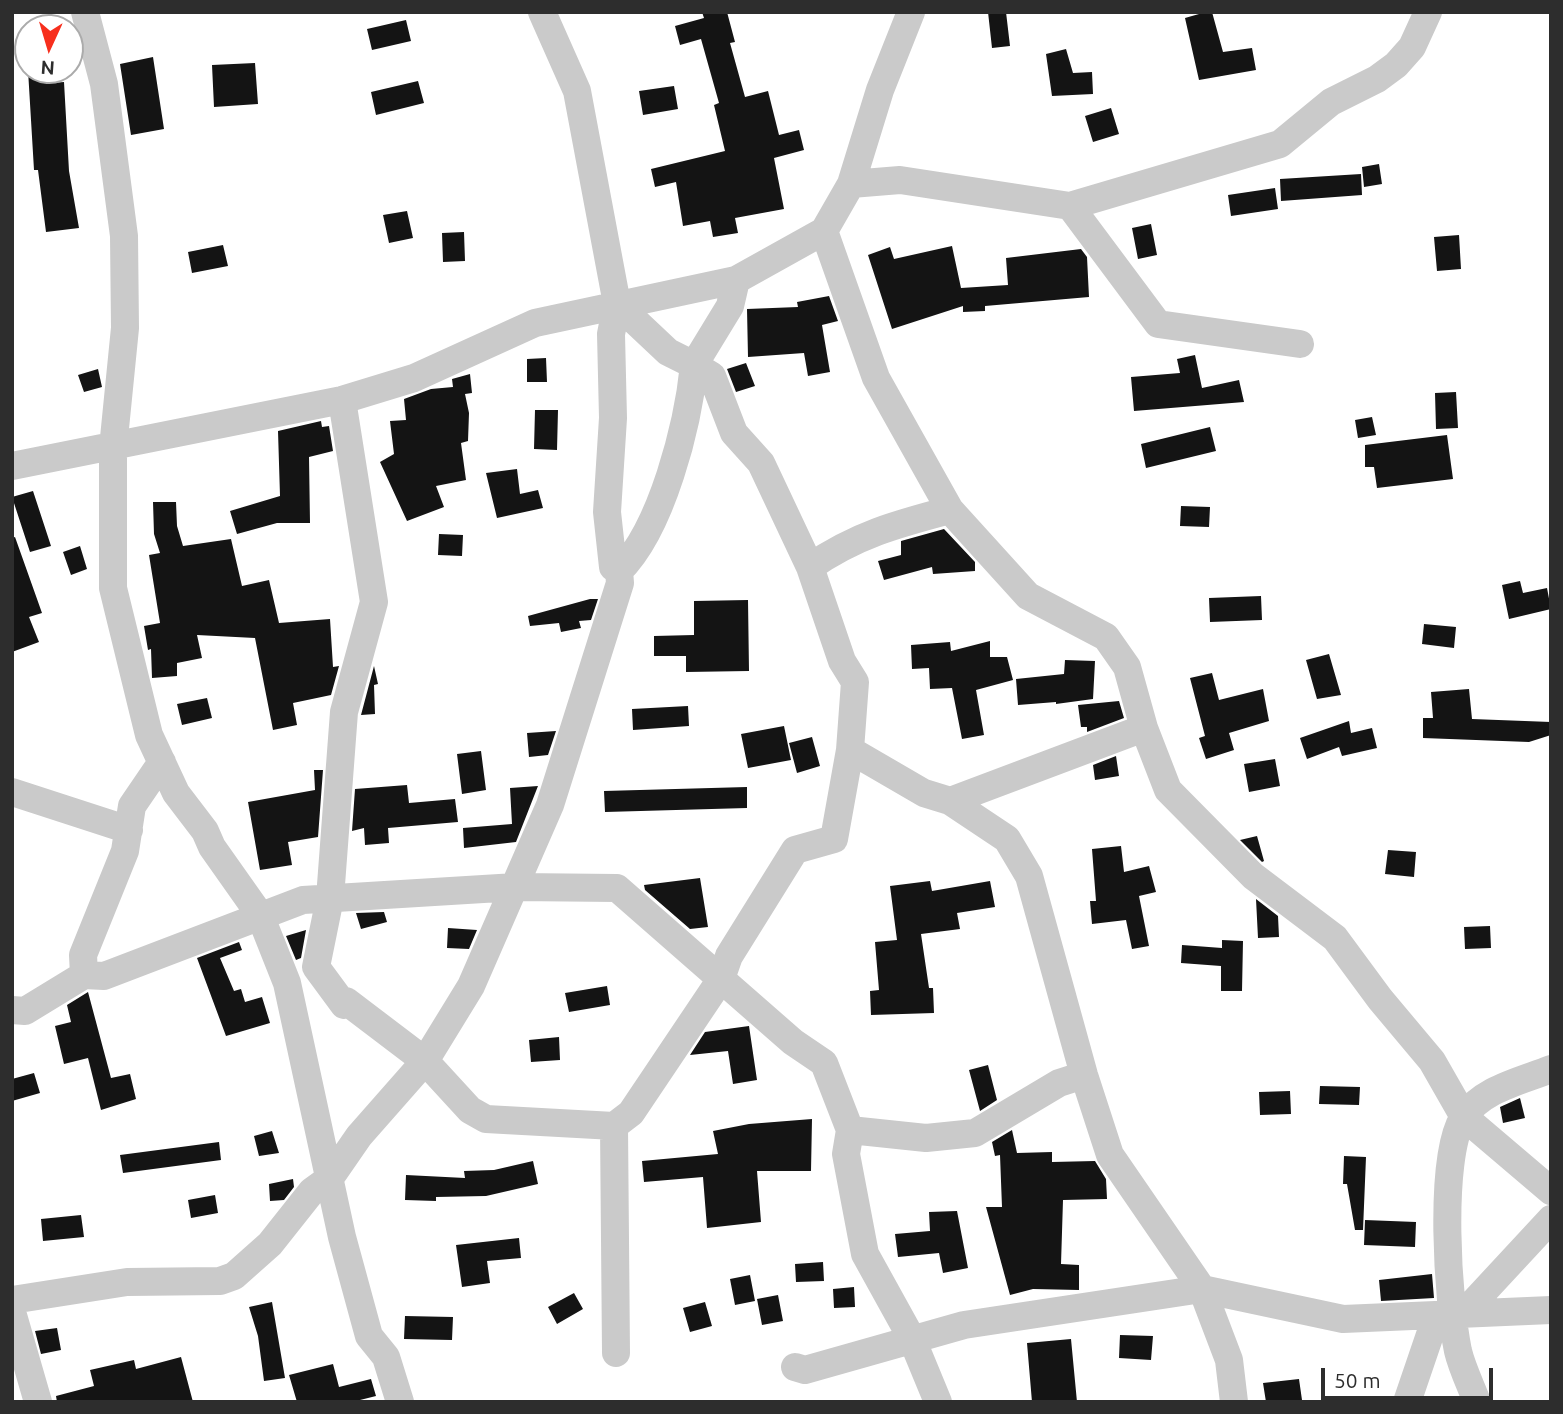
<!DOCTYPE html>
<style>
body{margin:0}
#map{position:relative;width:1563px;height:1414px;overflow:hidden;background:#fff;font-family:Ubuntu,sans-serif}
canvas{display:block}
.frame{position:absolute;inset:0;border:14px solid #2d2d2d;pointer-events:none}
.north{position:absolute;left:14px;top:14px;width:70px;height:70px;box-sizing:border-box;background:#fff;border:2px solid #ababab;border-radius:50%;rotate:184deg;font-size:19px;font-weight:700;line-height:28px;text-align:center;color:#2d2d2d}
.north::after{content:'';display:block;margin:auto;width:24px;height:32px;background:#f72f1d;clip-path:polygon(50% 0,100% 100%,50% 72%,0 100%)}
.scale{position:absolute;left:1321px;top:1368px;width:172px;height:32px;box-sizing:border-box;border:4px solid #2d2d2d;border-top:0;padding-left:9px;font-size:21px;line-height:24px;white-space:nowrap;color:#2d2d2d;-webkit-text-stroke:5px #fff;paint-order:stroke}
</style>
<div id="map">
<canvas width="1563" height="1414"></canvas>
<div class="frame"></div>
<div class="north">N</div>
<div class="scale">50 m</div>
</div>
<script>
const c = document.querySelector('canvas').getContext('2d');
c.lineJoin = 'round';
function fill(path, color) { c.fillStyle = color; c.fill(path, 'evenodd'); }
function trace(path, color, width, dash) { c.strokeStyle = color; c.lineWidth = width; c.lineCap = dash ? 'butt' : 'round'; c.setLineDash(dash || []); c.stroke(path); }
const building = new Path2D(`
 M 702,12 L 727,12 L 735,42 L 730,43 L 745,97 L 768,91 L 779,135 L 799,130 L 804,150 L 774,158 L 784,209 L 735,218 L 738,233 L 713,237 L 710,221 L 683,226 L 676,182 L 655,187 L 651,169 L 725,151 L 714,105 L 719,103 L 701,39 L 680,45 L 675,26 L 704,18 Z
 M 988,12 L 1006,12 L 1010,46 L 992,48 Z
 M 1206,12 L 1212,12 L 1223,52 L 1252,48 L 1256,70 L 1199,80 L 1185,18 Z
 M 406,20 L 411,41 L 372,50 L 367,29 Z
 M 1066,49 L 1073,73 L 1092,72 L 1093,94 L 1052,96 L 1046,54 Z
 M 153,57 L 164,129 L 131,135 L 120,64 Z
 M 255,63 L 258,104 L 214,107 L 212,65 Z
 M 28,70 L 51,70 L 52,83 L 64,82 L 69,171 L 79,228 L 46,232 L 38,170 L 34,170 Z
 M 418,81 L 424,103 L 376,115 L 371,92 Z
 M 674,86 L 678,109 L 643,115 L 639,91 Z
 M 1111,108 L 1119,134 L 1093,142 L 1085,116 Z
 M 1379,164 L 1382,184 L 1364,187 L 1362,167 Z
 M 1361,174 L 1362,195 L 1281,201 L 1280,179 Z
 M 1275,188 L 1278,209 L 1231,216 L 1228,195 Z
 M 407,211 L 413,238 L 389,243 L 383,215 Z
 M 1151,224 L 1157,255 L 1138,259 L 1132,228 Z
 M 464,232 L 465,261 L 443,262 L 442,233 Z
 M 1459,235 L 1461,269 L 1437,271 L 1434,237 Z
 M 223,245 L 228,266 L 192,273 L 188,252 Z
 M 952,246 L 961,288 L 1008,285 L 1006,258 L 1081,249 L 1087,257 L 1089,297 L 985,306 L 985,311 L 963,312 L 963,306 L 892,329 L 868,255 L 890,247 L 894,259 Z
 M 829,296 L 838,321 L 822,325 L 830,372 L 808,376 L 804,353 L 748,357 L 747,309 L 798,307 L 797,302 Z
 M 1195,355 L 1202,388 L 1239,380 L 1244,402 L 1134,411 L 1131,377 L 1180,373 L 1177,359 Z
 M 546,358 L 547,382 L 527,382 L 527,359 Z
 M 746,363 L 755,386 L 736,392 L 727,369 Z
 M 98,369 L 102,387 L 84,392 L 78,375 Z
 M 470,374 L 472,393 L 465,394 L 469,413 L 468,441 L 461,443 L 466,480 L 436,486 L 444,507 L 407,521 L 380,462 L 394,454 L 390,421 L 406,420 L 404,399 L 431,389 L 453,387 L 452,379 Z
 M 1456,392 L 1458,428 L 1436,429 L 1435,393 Z
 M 535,410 L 558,410 L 557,450 L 534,449 Z
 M 1372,417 L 1376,435 L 1358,438 L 1355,420 Z
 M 321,421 L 322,427 L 329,426 L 333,451 L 309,457 L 310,523 L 277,523 L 237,534 L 230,511 L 280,496 L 278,431 Z
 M 1210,427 L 1216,451 L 1146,468 L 1141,444 Z
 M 1447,435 L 1453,479 L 1377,488 L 1374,467 L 1365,467 L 1365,445 Z
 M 517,469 L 520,494 L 538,490 L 543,508 L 497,518 L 486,473 Z
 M 33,491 L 51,546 L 30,552 L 12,497 Z
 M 153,502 L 176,502 L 177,526 L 183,546 L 231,539 L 242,586 L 269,580 L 279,623 L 330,619 L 333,667 L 339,666 L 331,695 L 293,703 L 297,725 L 273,730 L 255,638 L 197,635 L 202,658 L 177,663 L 177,676 L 152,678 L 151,649 L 148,650 L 144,626 L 160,623 L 149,555 L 160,553 L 154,534 Z
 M 1181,506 L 1210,507 L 1209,527 L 1180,526 Z
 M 944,529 L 975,562 L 975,571 L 933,574 L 932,567 L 884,580 L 878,561 L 901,555 L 901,541 Z
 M 439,534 L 463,535 L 462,556 L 438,555 Z
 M 15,537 L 42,613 L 29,617 L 39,642 L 12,652 L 12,538 Z
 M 80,546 L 87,569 L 71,575 L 63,552 Z
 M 1520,581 L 1523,593 L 1547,588 L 1551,609 L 1509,619 L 1502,585 Z
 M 1261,596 L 1262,620 L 1210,622 L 1209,598 Z
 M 590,599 L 598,599 L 591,620 L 579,621 L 581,628 L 561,632 L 559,623 L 530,626 L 528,616 Z
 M 748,600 L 749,671 L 686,672 L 686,656 L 654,656 L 654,636 L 694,635 L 694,601 Z
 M 1424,624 L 1456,627 L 1454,648 L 1422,644 Z
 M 990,641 L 990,657 L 1007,657 L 1013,680 L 976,690 L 984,735 L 962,739 L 952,688 L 930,689 L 929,668 L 912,669 L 911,645 L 950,642 L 951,651 Z
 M 1329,654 L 1341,695 L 1317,699 L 1306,660 Z
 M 1065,660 L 1095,661 L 1093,699 L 1056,704 L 1056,702 L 1018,705 L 1016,679 L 1064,674 Z
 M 374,666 L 378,684 L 374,685 L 375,714 L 361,715 Z
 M 1212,673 L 1219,700 L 1263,689 L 1269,721 L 1229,733 L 1234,750 L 1206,759 L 1199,738 L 1205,736 L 1190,678 Z
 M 1469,689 L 1472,719 L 1551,722 L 1551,735 L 1529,742 L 1423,738 L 1423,718 L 1433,718 L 1431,692 Z
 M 207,698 L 212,718 L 182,725 L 177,704 Z
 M 1119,701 L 1124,718 L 1087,732 L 1087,727 L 1081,727 L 1078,705 Z
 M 688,706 L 689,726 L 633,730 L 632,709 Z
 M 1349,721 L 1351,733 L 1372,728 L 1377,748 L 1342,756 L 1339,747 L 1307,759 L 1300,738 Z
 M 784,726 L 791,760 L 748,768 L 741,734 Z
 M 556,731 L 548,755 L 529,757 L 527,733 Z
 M 812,737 L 820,766 L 797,773 L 789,743 Z
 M 481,751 L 486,790 L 462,794 L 457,754 Z
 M 1116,756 L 1119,776 L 1095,780 L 1093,765 Z
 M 1275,759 L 1280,786 L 1249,792 L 1244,764 Z
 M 314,770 L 323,770 L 318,837 L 288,842 L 292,865 L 260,870 L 248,802 L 315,790 Z
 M 407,785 L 409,803 L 455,799 L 458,822 L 388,828 L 389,843 L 365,845 L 364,828 L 352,831 L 355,789 Z
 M 538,786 L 516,842 L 464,848 L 463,828 L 512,824 L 510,788 Z
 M 747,787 L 747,808 L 605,812 L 604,791 Z
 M 1257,836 L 1264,861 L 1262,862 L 1240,840 Z
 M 1121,846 L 1124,872 L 1149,866 L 1156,892 L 1139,896 L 1149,946 L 1132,949 L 1126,920 L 1092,924 L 1090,901 L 1096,901 L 1092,849 Z
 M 1388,850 L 1416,852 L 1414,877 L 1385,874 Z
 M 700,878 L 708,927 L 690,929 L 645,890 L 644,885 Z
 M 930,881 L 932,891 L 990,881 L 995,907 L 957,913 L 960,929 L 921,934 L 929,988 L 933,988 L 934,1013 L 871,1015 L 870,991 L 879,990 L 875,942 L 897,940 L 890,886 Z
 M 1256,899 L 1278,916 L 1279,937 L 1258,938 Z
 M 384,912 L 387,922 L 361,929 L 356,913 Z
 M 1490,926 L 1491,948 L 1465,949 L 1464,927 Z
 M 448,928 L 477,930 L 469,949 L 447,948 Z
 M 306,930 L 301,958 L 296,960 L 286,936 Z
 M 1222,940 L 1243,941 L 1242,991 L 1221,991 L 1221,966 L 1181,963 L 1182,945 L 1222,948 Z
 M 239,942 L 242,950 L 220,958 L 234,991 L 241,989 L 245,1002 L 262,997 L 270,1023 L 226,1036 L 197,958 Z
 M 607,986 L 610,1005 L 569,1012 L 565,993 Z
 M 88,992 L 111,1078 L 130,1074 L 136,1099 L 101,1110 L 88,1058 L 64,1064 L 55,1026 L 71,1022 L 67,1005 Z
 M 749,1026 L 757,1080 L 733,1084 L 728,1051 L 690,1055 L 705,1032 Z
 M 559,1037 L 560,1060 L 531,1062 L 529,1040 Z
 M 988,1065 L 997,1100 L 980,1111 L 969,1070 Z
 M 34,1073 L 40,1093 L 12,1101 L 12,1079 Z
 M 1320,1086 L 1360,1087 L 1359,1105 L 1319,1104 Z
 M 1290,1091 L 1291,1114 L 1260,1115 L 1259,1092 Z
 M 1520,1098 L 1525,1118 L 1503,1123 L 1500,1107 Z
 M 812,1119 L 811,1171 L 757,1171 L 761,1222 L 707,1228 L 703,1177 L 644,1182 L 642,1161 L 718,1154 L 713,1131 L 749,1124 Z
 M 1012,1130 L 1017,1153 L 1052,1152 L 1052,1162 L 1095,1161 L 1106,1179 L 1107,1199 L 1063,1200 L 1061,1264 L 1079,1265 L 1079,1290 L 1033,1289 L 1010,1295 L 986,1207 L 1002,1207 L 1000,1155 L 995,1156 L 992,1142 Z
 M 272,1131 L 279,1153 L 259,1156 L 254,1136 Z
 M 219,1142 L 221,1160 L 123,1173 L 120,1155 Z
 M 1344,1156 L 1366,1157 L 1363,1230 L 1355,1230 L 1347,1184 L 1343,1184 Z
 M 533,1161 L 538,1184 L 486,1196 L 436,1197 L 436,1201 L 405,1200 L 406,1175 L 465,1178 L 464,1171 L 494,1170 Z
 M 293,1179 L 294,1187 L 284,1200 L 270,1201 L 269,1184 Z
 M 215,1195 L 218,1213 L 191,1218 L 188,1200 Z
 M 957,1211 L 968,1268 L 943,1273 L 939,1253 L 898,1257 L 895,1234 L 930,1231 L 929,1212 Z
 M 81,1215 L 84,1237 L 43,1241 L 41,1219 Z
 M 1365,1220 L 1416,1222 L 1415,1247 L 1364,1245 Z
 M 519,1238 L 521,1258 L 487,1261 L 490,1283 L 462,1287 L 456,1245 Z
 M 823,1262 L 824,1281 L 796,1282 L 795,1264 Z
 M 1432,1274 L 1434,1298 L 1381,1301 L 1379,1280 Z
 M 750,1275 L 755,1301 L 735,1305 L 730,1279 Z
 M 854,1287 L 855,1307 L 834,1308 L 833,1289 Z
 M 574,1293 L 583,1309 L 557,1324 L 548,1307 Z
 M 778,1295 L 783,1321 L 762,1325 L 757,1299 Z
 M 272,1302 L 285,1378 L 264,1381 L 258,1336 L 249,1307 Z
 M 705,1302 L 712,1326 L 690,1332 L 683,1308 Z
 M 405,1316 L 453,1317 L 452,1340 L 404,1339 Z
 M 57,1328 L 61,1350 L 41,1354 L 35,1331 Z
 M 1120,1335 L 1153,1336 L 1151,1360 L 1119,1358 Z
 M 1071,1339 L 1077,1402 L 1032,1402 L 1027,1343 Z
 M 181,1357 L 193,1402 L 57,1402 L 56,1396 L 94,1386 L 90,1370 L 134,1360 L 136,1369 Z
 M 333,1364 L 339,1387 L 371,1379 L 376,1396 L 352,1402 L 297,1402 L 289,1375 Z
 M 1299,1379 L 1302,1400 L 1266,1402 L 1263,1383 Z`);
const street = new Path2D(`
 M 85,12 L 104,84 L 124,236 L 125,328 L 113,448 L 113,588 L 149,735 L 176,793 L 205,831 L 212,847 L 260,915 L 287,983 L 342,1237 L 369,1336 L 386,1357 L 400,1402
 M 851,184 L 900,180 L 1070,206 L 1280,144 L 1331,102 L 1377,79 L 1396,65 L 1412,47 L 1428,12
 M 1070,206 L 1158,324 L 1300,344
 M 824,231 L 876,378 L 950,510 L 1028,596 L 1106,637 L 1127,667 L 1144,728 L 1168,790 L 1253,876 L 1335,938 L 1380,999 L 1432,1061 L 1464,1117 L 1551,1191
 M 617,304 L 668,352 L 694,365 C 688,425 662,529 619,571
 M 342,400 L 374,602 L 344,712 L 330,898 L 316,967 L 344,1005 L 346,1001 L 425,1061 L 470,1110 L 486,1119 L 614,1126 L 631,1113 L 721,979 L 729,956 L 795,850 L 834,839 L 850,750 L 855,682 L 842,661 L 810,567 L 761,463 L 734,433 L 712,376 L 694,365 L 730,306 L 736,280
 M 12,466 L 342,400 L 414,378 L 535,323 L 736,280 L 824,231 L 851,184 L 880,90 L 911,12
 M 810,567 C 856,535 897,524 950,510
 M 850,750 L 924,793 L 950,801 L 1007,839 L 1029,876 L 1084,1075 L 1110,1155 L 1202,1289 L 1229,1360 L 1234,1402
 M 12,792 L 129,830
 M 950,801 L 1144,728
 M 84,975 L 83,955 L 125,851 L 132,806 L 162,762
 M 12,1010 L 25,1011 L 84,975 L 104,976 L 303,900 L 516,887 L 617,888 L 793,1042 L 824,1063 L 850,1130 L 846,1154 L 865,1254 L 912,1339 L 938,1402
 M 614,1126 L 616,1353
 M 850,1130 L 926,1138 L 975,1133 L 1059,1083 L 1084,1075
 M 12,1300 L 127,1282 L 220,1281 L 234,1276 L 270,1244 L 312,1191 L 330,1178 L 359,1136 L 425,1061 L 471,986 L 550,805 L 620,583 L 619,571 L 613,567 L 607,512 L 613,418 L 611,334 L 617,304 L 577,91 L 542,12
 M 12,1312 L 38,1402
 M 1461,1316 L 1551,1219
 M 795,1367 L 805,1370 L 964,1325 L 1202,1289 L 1343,1319 L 1551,1310
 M 1407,1402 L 1436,1317
 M 1477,1402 C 1471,1386 1462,1368 1458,1351 C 1448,1303 1438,1159 1463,1118 C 1481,1089 1521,1081 1551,1069`);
fill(building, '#141414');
trace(street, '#cacaca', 28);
</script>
